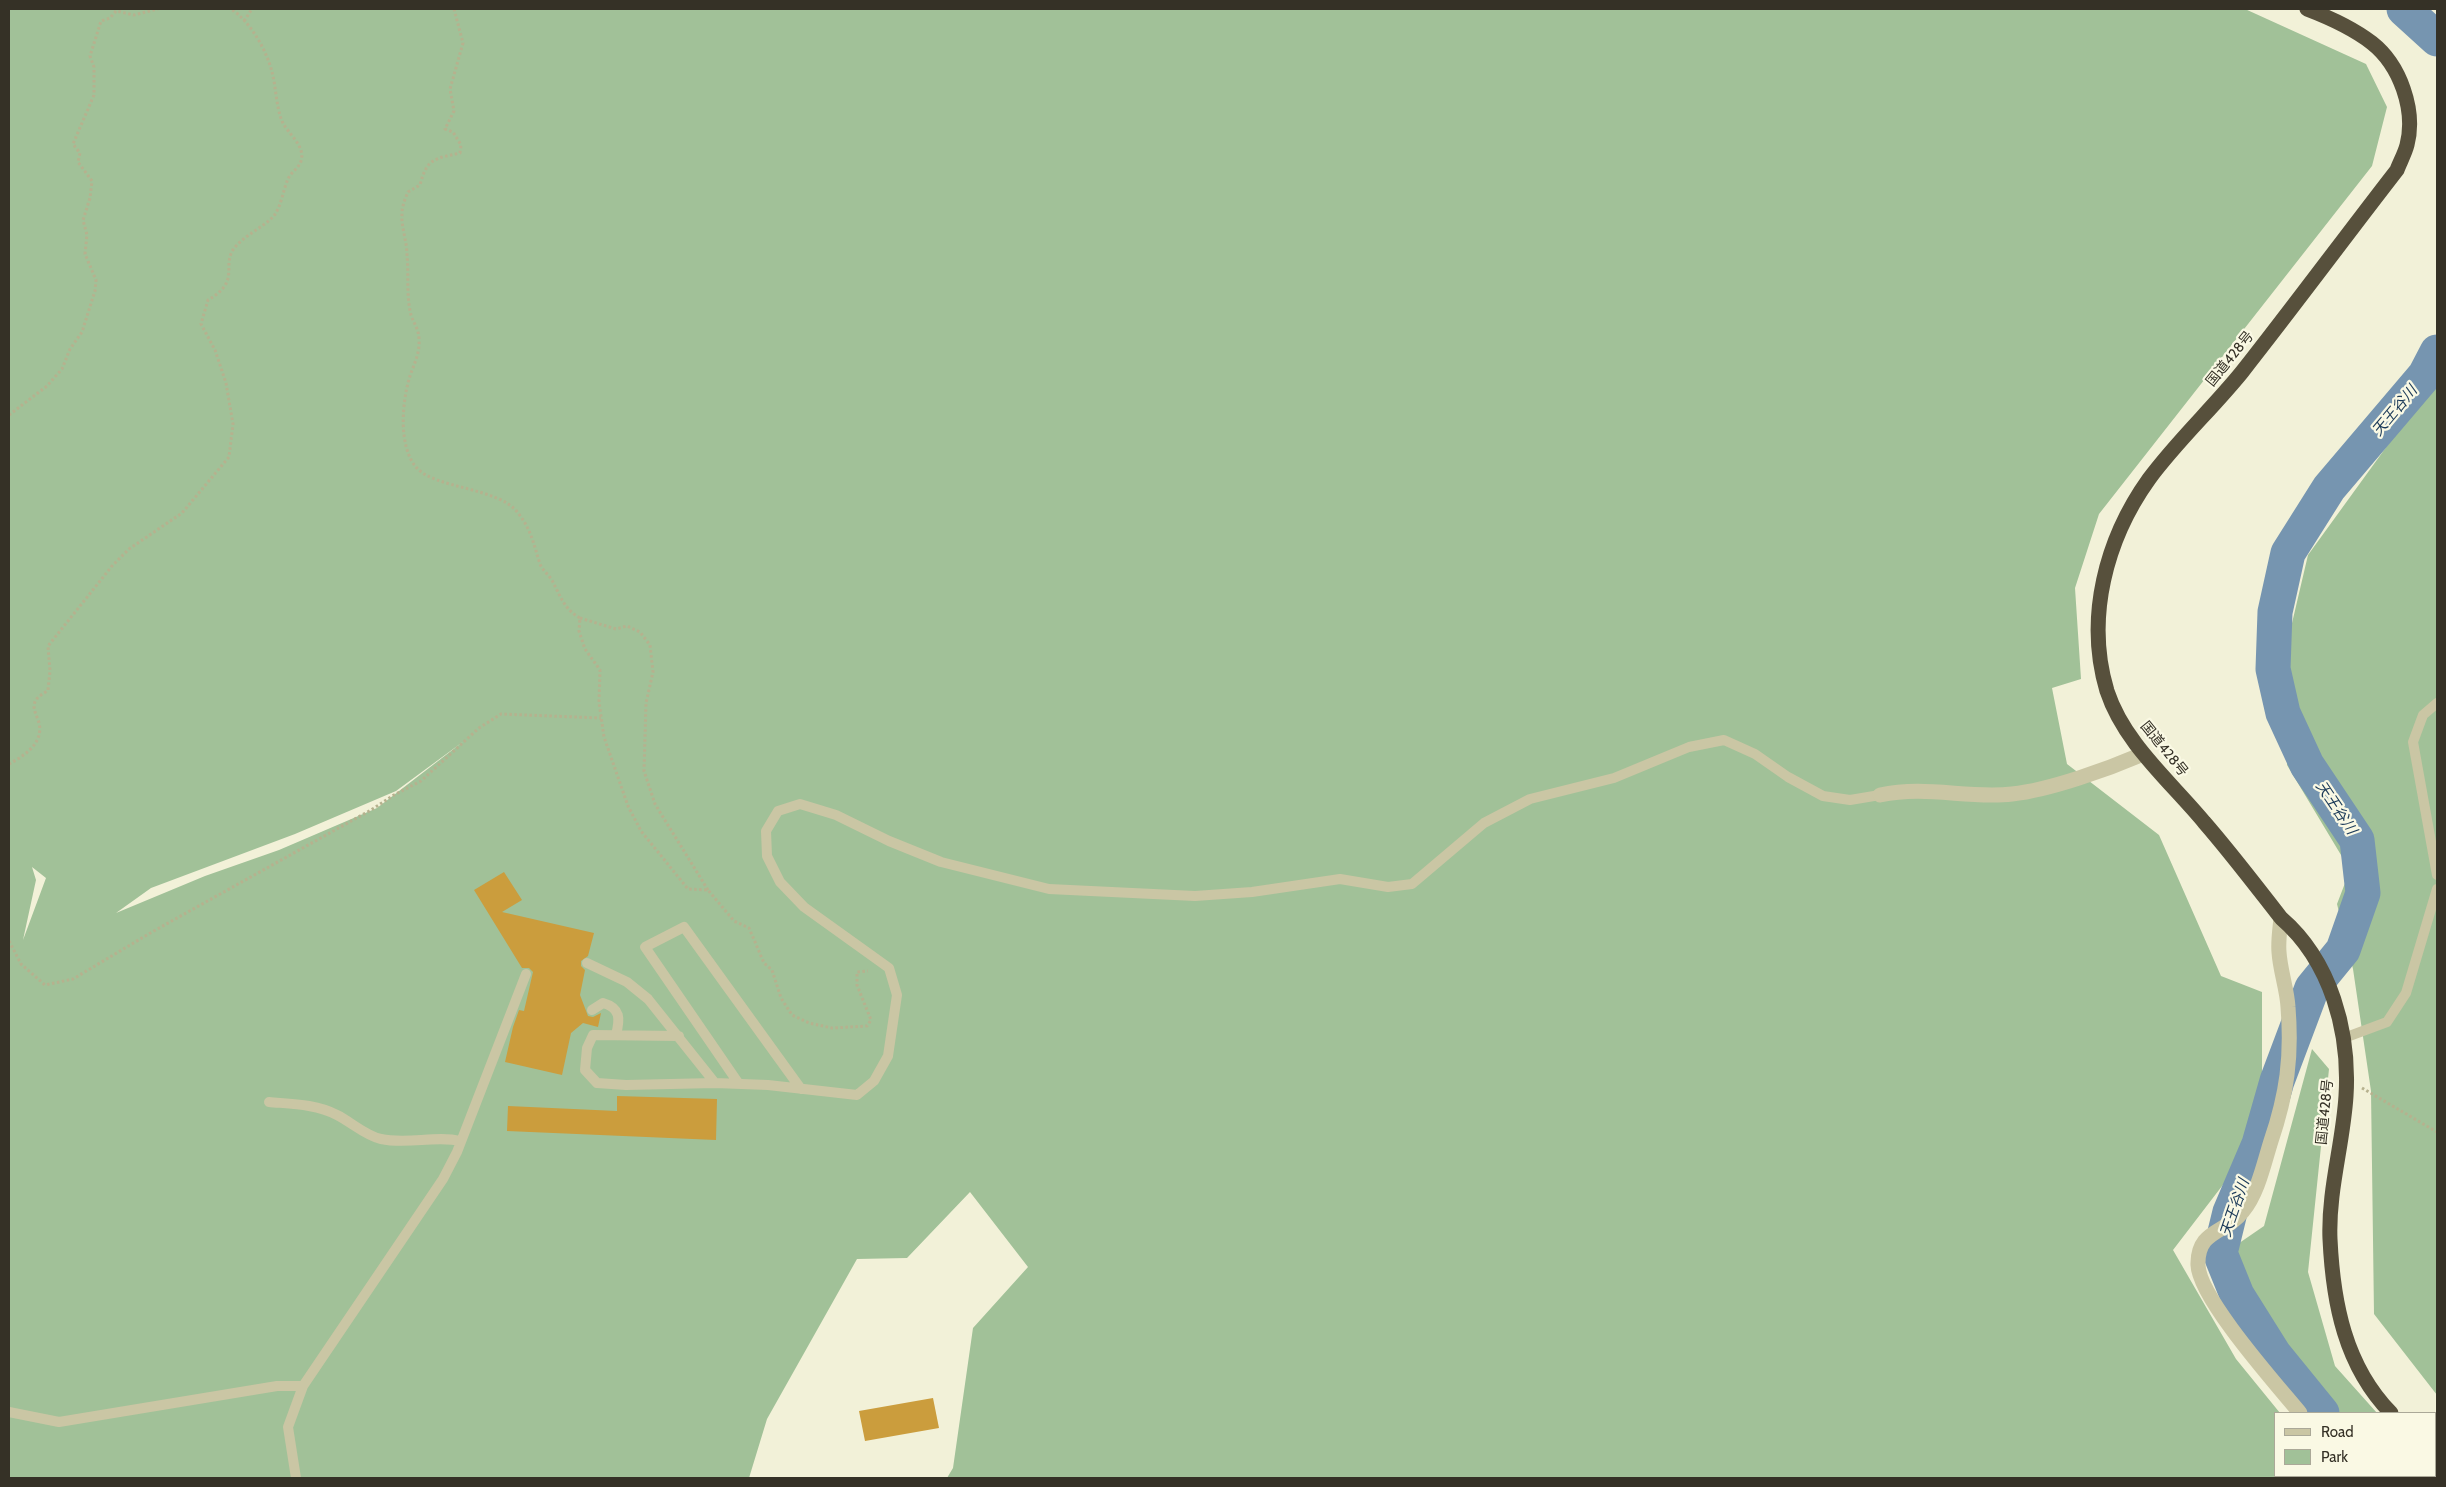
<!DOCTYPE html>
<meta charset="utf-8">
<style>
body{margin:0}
#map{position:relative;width:2446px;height:1487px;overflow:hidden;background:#f2f1d8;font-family:Cabin,sans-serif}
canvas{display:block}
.frame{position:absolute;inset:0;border:10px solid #353126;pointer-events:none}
.legend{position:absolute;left:2274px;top:1412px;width:162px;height:65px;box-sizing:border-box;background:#faf9e4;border:1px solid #aba998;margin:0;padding:6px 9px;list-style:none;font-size:15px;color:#353126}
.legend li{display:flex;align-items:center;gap:10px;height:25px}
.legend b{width:25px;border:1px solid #aba998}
</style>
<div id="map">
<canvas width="2446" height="1487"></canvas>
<div class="frame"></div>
<ul class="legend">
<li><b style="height:6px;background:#cac6a4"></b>Road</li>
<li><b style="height:14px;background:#a1c198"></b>Park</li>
</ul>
</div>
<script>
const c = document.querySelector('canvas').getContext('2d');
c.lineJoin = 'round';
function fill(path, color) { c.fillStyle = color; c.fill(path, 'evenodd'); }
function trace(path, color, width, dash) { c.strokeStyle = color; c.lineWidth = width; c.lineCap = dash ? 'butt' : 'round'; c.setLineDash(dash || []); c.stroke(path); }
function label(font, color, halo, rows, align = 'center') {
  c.font = font + ' Cabin,"Noto Sans JP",sans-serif'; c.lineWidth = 4.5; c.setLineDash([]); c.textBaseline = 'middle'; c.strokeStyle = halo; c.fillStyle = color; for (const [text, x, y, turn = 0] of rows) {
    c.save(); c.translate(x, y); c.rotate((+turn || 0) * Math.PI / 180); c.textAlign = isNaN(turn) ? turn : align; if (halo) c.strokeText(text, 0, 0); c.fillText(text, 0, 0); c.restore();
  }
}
const green = new Path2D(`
 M 9,9 L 2245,9 L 2366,64 L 2387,107 L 2372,166 L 2099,514 L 2075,588 L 2081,679 L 2052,688 L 2067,764 L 2159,835 L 2221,976 L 2262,992 L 2262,1079 L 2232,1173 L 2173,1250 L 2236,1359 L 2280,1413 L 2275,1413 L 2275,1476 L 2331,1476 L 2333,1478 L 947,1478 L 953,1468 L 973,1328 L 1028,1267 L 970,1192 L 907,1258 L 857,1259 L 767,1419 L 749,1478 L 9,1478 ZM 464,741 L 377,808 L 279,850 L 205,876 L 116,913 L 151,888 L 295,834 L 396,791 ZM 32,867 L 46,878 L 23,940 L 36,880 Z
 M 2437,382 L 2437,1395 L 2374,1314 L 2371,1091 L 2353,969 L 2337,904 L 2350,870 L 2287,765 L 2285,653 L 2308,555 L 2424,395 Z
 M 2312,1049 L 2329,1069 L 2308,1272 L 2335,1366 L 2377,1413 L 2321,1413 L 2232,1295 L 2232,1248 L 2264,1226 Z
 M 2369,1476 L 2432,1476 L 2434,1478 L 2371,1478 Z`);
const river = new Path2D(`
 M 2404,9 L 2437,39
 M 2322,1413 L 2274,1354 L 2237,1295 L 2220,1253 L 2230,1212 L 2259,1144 L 2277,1081 L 2312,988 L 2343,950 L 2363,893 L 2357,840 L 2307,765 L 2283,713 L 2273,669 L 2275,612 L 2288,553 L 2329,488 L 2425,375 L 2437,352
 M 2363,1476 L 2365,1478`);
const building = new Path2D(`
 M 504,872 L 522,900 L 502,912 L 594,933 L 588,956 L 581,961 L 581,966 L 585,970 L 580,995 L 588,1016 L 593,1017 L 601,1013 L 598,1027 L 583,1023 L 571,1033 L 562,1075 L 505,1062 L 513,1027 L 519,1010 L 524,1011 L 533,972 L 529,968 L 522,968 L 474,890 Z
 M 617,1096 L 717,1099 L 716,1140 L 507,1131 L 508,1106 L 617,1111 Z
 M 933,1398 L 939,1428 L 865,1441 L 859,1411 Z`);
const path = new Path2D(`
 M 454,9 L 463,43 L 450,89 L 454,111 L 445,129 L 453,132 L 461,145 L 460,153 C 434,159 427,158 420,185 L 408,192 C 405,199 402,206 402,214 C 401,227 407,241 407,255 C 409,275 406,295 411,315 C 414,324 419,329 419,340 C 420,353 414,364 410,376 C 402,401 398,446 416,467 C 434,489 499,487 518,513 C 531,529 534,545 540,564 C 543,571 550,576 553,582 C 560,596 565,610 580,618 L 579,631 L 585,649 L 600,670 L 599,702 L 604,737 L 628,806 L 641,831 L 688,889 L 708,890 L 734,921 L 749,928 L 764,963 L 772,970 L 781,998 L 792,1015 L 809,1023 L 832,1028 L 867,1026 L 871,1020 L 857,985 L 857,972 L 868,971
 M 244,21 L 252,9
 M 9,415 L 47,386 L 62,369 L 70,349 L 82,332 L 95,291 L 96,280 L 85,254 L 87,235 L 83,220 L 90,198 L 92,181 L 78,162 L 80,153 L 73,144 L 94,95 L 94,67 L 90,56 L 101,21 L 110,18 L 116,11 L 134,15 L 158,9
 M 580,618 L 616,629 L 627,626 L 640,632 L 650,645 L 653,672 L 646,703 L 644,771 L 655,804 L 708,890
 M 9,764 C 24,756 44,743 39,723 C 37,715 31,708 36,700 C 38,696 45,693 48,690 L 50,671 L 48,646 L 112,566 L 129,549 L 182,513 L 229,457 L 233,424 L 226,383 L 215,350 L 201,324 L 208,300 C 243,280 219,265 236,246 C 246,235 261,228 272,218 C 281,209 283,190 288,179 C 291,172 299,168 301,161 C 306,146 287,133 282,121 C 276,106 276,87 272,72 C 267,51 250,21 231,9
 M 9,941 L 21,964 L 45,985 L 73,979 L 152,932 L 371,810 L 394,795 L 421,781 L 479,728 L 501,714 L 601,718
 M 2362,1088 L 2437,1132`);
const lane = new Path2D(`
 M 2437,703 L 2423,715 L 2413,742 L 2437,875
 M 587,963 L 627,982 L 648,999 L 715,1083 L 768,1085 L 857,1095 L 874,1081 L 888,1056 L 897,995 L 889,968 L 804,907 L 780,882 L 767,856 L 766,831 L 778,811 L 800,804 L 836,815 L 889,841 L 941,862 L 1049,889 L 1195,896 L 1252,892 L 1340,879 L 1388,887 L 1412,884 L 1484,823 L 1530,799 L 1614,778 L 1689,747 L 1724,740 L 1755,754 L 1788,777 L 1823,796 L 1850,800 L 1880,795
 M 592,1010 L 603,1003 C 621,1008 620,1019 616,1035
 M 679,1036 L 593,1035 L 587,1048 L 585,1070 L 597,1083 L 626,1085 L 715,1083
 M 2344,1038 L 2387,1022 L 2406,993 L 2437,889
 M 739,1084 L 645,947 L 684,927 L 801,1089
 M 269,1102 C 291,1104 316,1104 337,1115 C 351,1122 366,1136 381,1139 C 408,1145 435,1135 461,1141
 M 9,1412 L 59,1422 L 277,1386 L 303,1386
 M 296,1478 L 288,1427 L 303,1386 L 443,1179 L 457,1152 L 526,974`);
const street = new Path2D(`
 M 1880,795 C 1927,785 1967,799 2012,794 C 2050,790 2108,769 2143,754
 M 2281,918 C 2280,929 2278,941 2279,952 C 2280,970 2287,989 2288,1007 C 2292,1057 2287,1094 2271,1141 C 2264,1163 2258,1193 2243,1211 C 2226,1234 2197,1229 2198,1265 C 2199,1298 2277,1385 2300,1413
 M 2351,1476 L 2352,1478`);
const highway = new Path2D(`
 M 2307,9 C 2328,17 2354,29 2372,43 C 2400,65 2416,110 2407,145 C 2405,153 2400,162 2397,170 C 2345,237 2294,306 2242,372 C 2212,409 2177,441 2149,479 C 2106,539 2085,618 2107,691 C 2124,743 2170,781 2204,822 C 2231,853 2256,886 2281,918 C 2331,961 2350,1032 2346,1096 C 2343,1144 2328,1191 2330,1239 C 2333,1303 2345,1366 2391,1413
 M 2435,1456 L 2437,1459`);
const streetNames = [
 ["国道428号",2230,359,-51],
 ["国道428号",2164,749,51],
 ["国道428号",2325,1112,-84]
];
const waterNames = [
 ["天王谷川",2395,411,-50],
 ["天王谷川",2336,808,56],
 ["天王谷川",2235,1208,-71]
];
fill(green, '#a1c198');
trace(river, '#7695b0', 35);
fill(building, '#cb9d3d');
trace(path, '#b6b18e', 3, [2.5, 2.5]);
trace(lane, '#cac6a4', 10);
trace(street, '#cac6a4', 15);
trace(highway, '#57503c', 15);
label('14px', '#353126', '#faf9e4', streetNames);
label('italic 15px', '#1a3958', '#faf9e4', waterNames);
</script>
